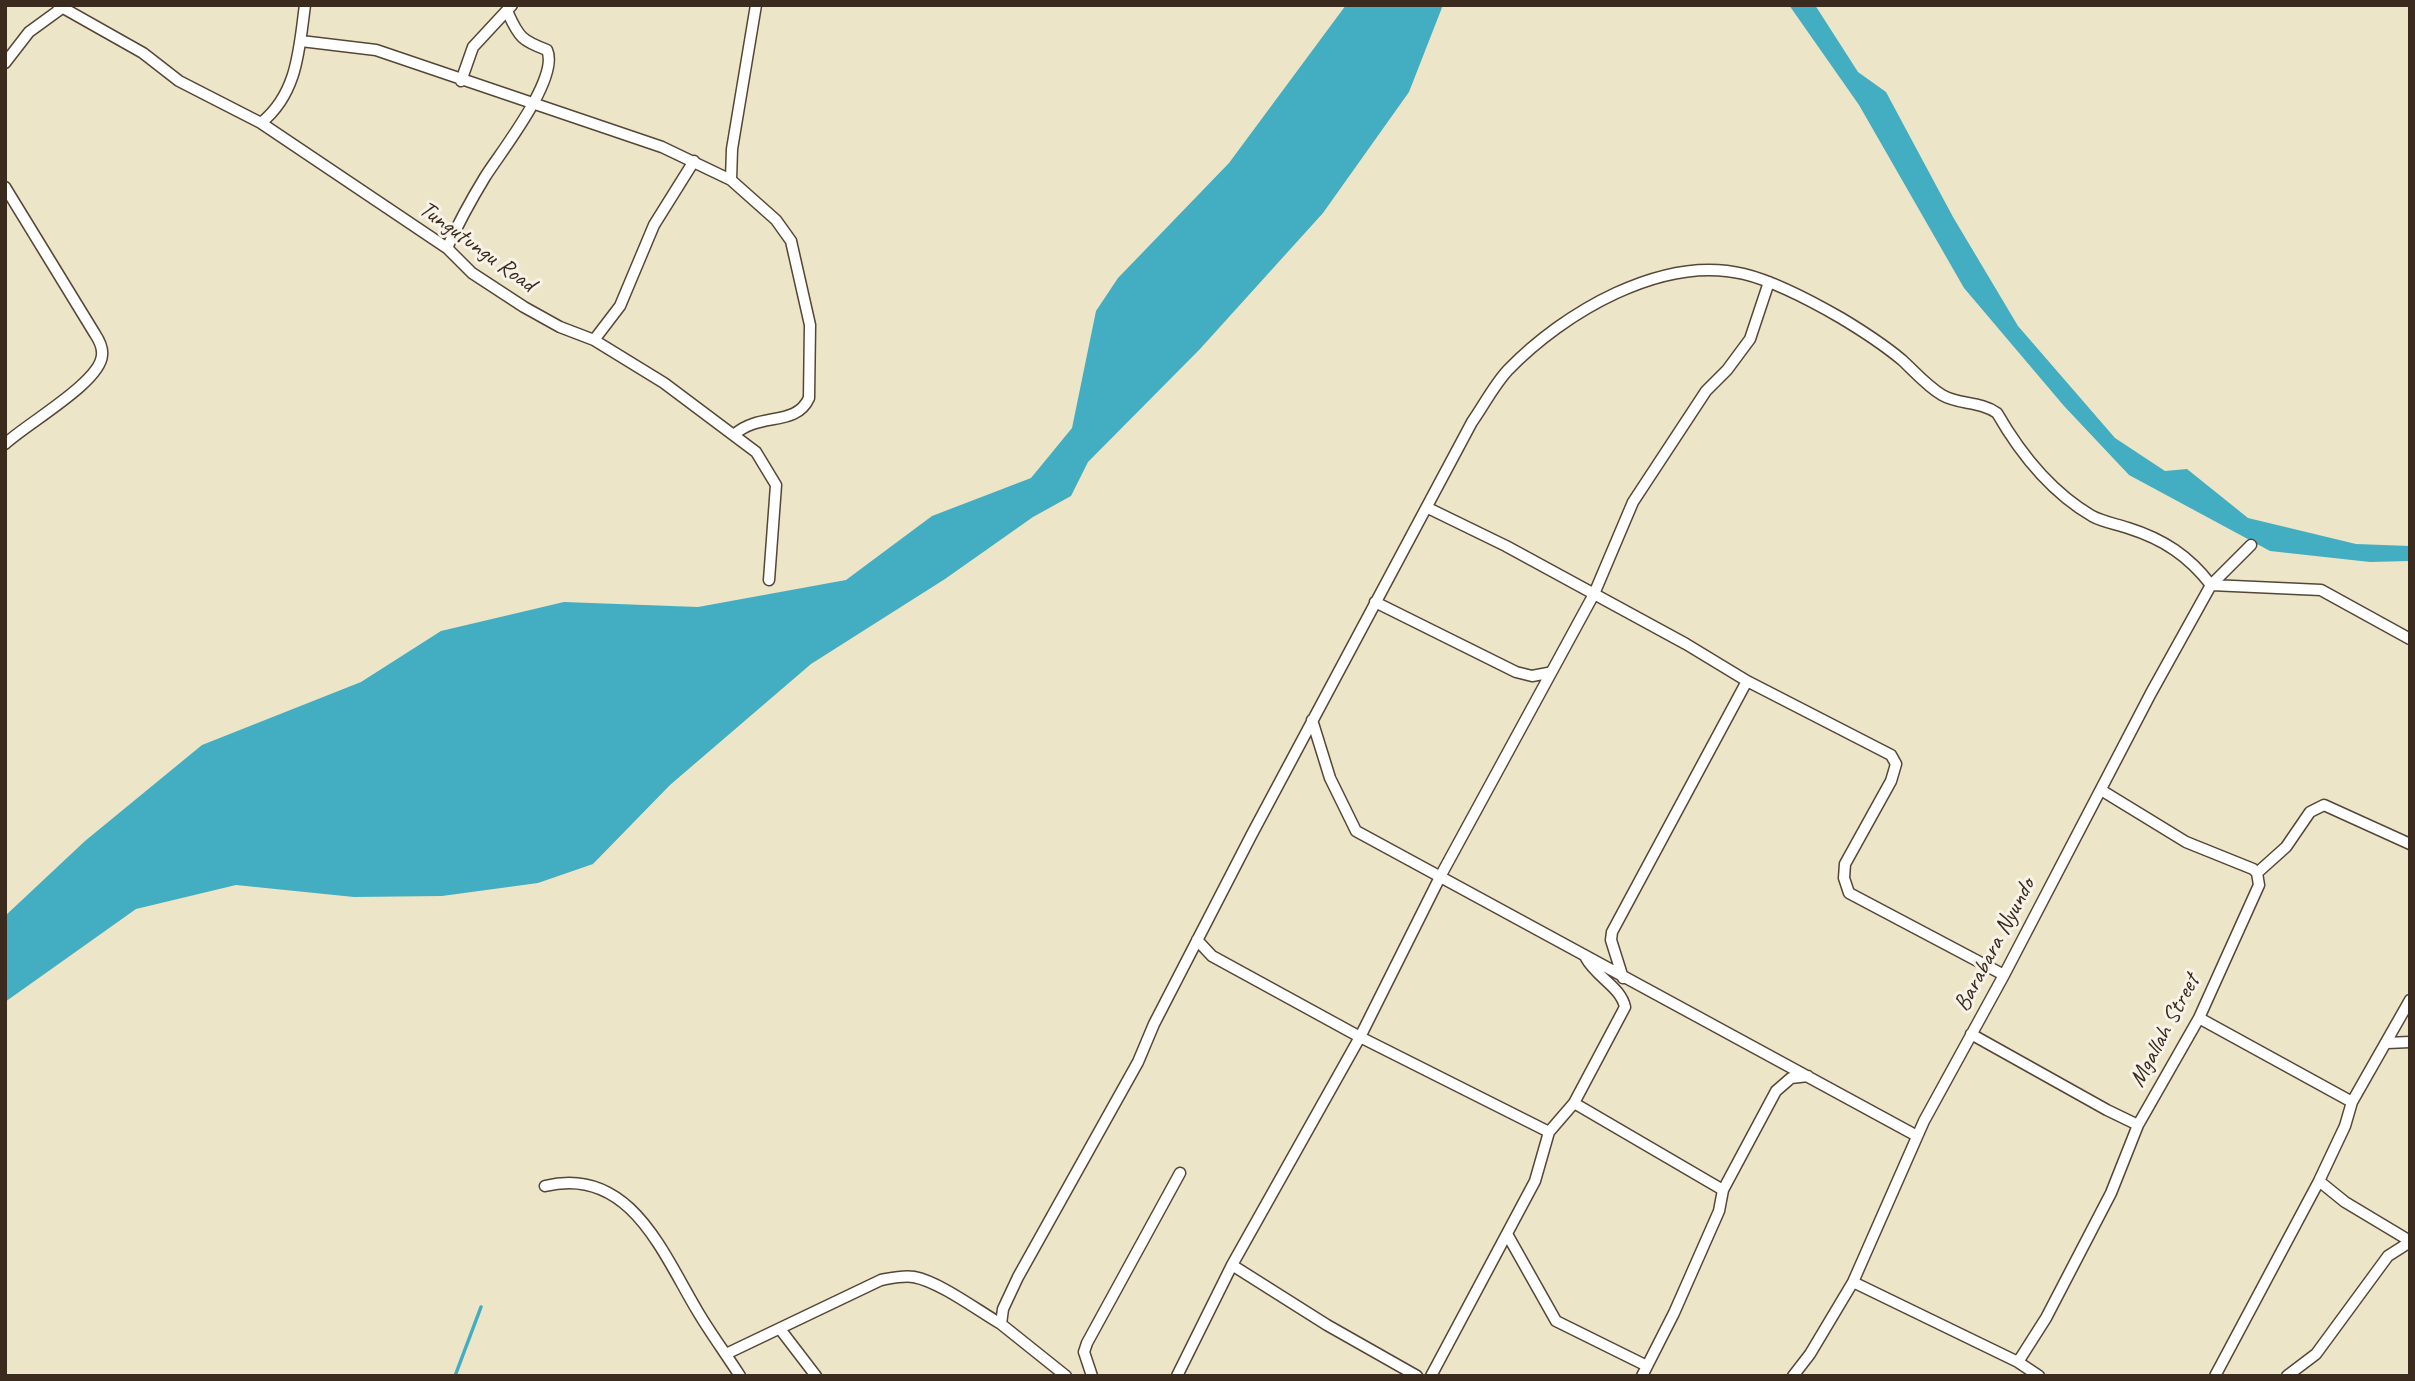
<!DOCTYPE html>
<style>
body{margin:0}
#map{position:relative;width:2415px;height:1381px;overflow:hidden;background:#ede5c7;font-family:Caveat,sans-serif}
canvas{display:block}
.frame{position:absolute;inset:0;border:7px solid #3b2a1e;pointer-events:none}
</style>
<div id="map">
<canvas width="2415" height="1381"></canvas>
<div class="frame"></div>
</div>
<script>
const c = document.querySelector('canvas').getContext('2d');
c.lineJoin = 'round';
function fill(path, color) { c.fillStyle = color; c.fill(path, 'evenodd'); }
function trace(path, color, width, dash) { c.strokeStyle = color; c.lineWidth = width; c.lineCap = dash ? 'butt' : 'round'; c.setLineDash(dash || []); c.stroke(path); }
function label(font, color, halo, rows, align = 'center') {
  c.font = font + ' Caveat,sans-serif'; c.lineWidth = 6; c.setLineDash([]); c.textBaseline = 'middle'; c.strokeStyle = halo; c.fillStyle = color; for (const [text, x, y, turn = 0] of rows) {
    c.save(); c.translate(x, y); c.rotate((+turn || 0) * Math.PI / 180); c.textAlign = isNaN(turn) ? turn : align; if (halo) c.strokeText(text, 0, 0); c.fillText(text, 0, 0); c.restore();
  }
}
const water = new Path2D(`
 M 1346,5 L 1443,5 L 1409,92 L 1323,213 L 1200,349 L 1088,462 L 1071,496 L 1033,517 L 945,579 L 811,664 L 670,785 L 593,864 L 538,883 L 442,896 L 354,897 L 236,885 L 136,909 L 5,1002 L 5,916 L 85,841 L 202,745 L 361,682 L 441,631 L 564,602 L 698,607 L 846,580 L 932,516 L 1031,478 L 1072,428 L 1096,311 L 1118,278 L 1229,163 Z
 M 1789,5 L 1815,5 L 1858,72 L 1886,92 L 1953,217 L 2018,326 L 2115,438 L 2165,471 L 2187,469 L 2248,518 L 2356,544 L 2410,546 L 2410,561 L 2370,562 L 2270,551 L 2129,475 L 2064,406 L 1964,288 L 1859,105 Z`);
const stream = new Path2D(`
 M 455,1376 L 481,1307`);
const minor = new Path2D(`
 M 58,5 L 143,53 L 179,81 L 261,123 L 447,248 L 472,273 L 524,307 L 560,327 L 594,340 L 664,383 L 756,452 L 776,485 L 769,580
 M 301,41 L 376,50 L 662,147 L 731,180 L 776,220 L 791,241 L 810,325 L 809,398 C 796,427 760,412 735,434
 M 5,63 L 29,32 L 62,8
 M 461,81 L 473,47 L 512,5
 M 261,123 C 298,93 299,49 305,5
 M 731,180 L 732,149 L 756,5
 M 5,187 L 95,334 C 99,340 103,347 102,355 C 101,382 26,424 5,444
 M 447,248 C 458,224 471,200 485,177 C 500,153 560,78 547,50 C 523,41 519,38 508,13
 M 594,340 L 620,306 L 654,225 L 694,161
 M 1428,508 L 1506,546 L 1686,644 L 1747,681 L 1891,755 L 1896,764 L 1891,781 L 1845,864 L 1844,878 L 1849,893 L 2004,975
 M 1375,602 L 1516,672 L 1532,676 L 1548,673
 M 1312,720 L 1330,778 L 1356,831 L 1917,1136
 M 2257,873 L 2286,847 L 2310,812 L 2324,805 L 2410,844
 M 1197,940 L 1212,956 L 1360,1037 L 1549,1132
 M 1623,978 L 1611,940 L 1612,932 L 1747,681
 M 2410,1000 L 2352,1102 L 2345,1126 L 2319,1181 L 2345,1202 L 2410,1241
 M 2199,1018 L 2352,1102
 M 1971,1034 L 2107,1110 L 2138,1125
 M 2387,1043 L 2410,1042
 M 1574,1103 L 1723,1190
 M 545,1186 C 630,1165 663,1254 698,1312 C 711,1334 726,1354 740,1376
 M 1507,1234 L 1556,1321 L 1647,1366
 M 1232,1265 L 1327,1325 L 1417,1376
 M 1853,1282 L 2018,1362 L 2039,1376
 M 780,1329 L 816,1376
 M 726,1354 L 881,1280 C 892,1278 903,1275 914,1277 C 940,1282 977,1310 1001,1324
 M 2018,1362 L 2046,1318 L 2111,1193 L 2138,1125 L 2199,1018 L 2259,885 L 2257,873 L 2253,869 L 2186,842 L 2101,790
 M 1066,1376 L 1001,1324 L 1003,1309 L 1018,1277 L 1138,1062 L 1154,1024 L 1252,834 L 1472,422 C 1484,405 1494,385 1508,370 C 1563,313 1662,254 1744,274 C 1773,281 1815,303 1841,318 C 1861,330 1884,345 1902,360 C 1915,372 1927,386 1942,395 C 1959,405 1980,401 1997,413 C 2020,453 2051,492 2092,516 C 2103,522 2116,524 2128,528 C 2163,539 2189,556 2211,585 L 2321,590 L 2410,639
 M 1092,1376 L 1084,1352 L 1087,1343 L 1180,1173
 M 1177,1376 L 1232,1265 L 1360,1037 L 1441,875 L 1594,594 L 1633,502 L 1706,391 L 1727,370 L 1750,339 L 1769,282
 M 1431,1376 L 1535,1181 L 1549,1132 L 1574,1103 L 1625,1007 C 1621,987 1596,977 1586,958
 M 1642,1376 L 1674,1313 L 1719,1211 L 1723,1190 L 1776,1091 L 1791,1078 L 1808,1076
 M 1793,1376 L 1810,1354 L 1853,1282 L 1924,1121 L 2004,975 L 2151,693 L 2211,585 L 2251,545
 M 2215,1376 L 2319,1181
 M 2287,1376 L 2316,1354 L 2388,1256 L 2410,1242`);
const streetNames = [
 ["Tungutungu Road",477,247,36],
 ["Barabara Nyundo",1995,945,-62],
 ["Mgallah Street",2165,1031,-62]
];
fill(water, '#43aec1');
trace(stream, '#43aec1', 3.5);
trace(minor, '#564637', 13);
trace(minor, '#fff', 10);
label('24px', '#3b2a1e', '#f7f3e8', streetNames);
</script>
